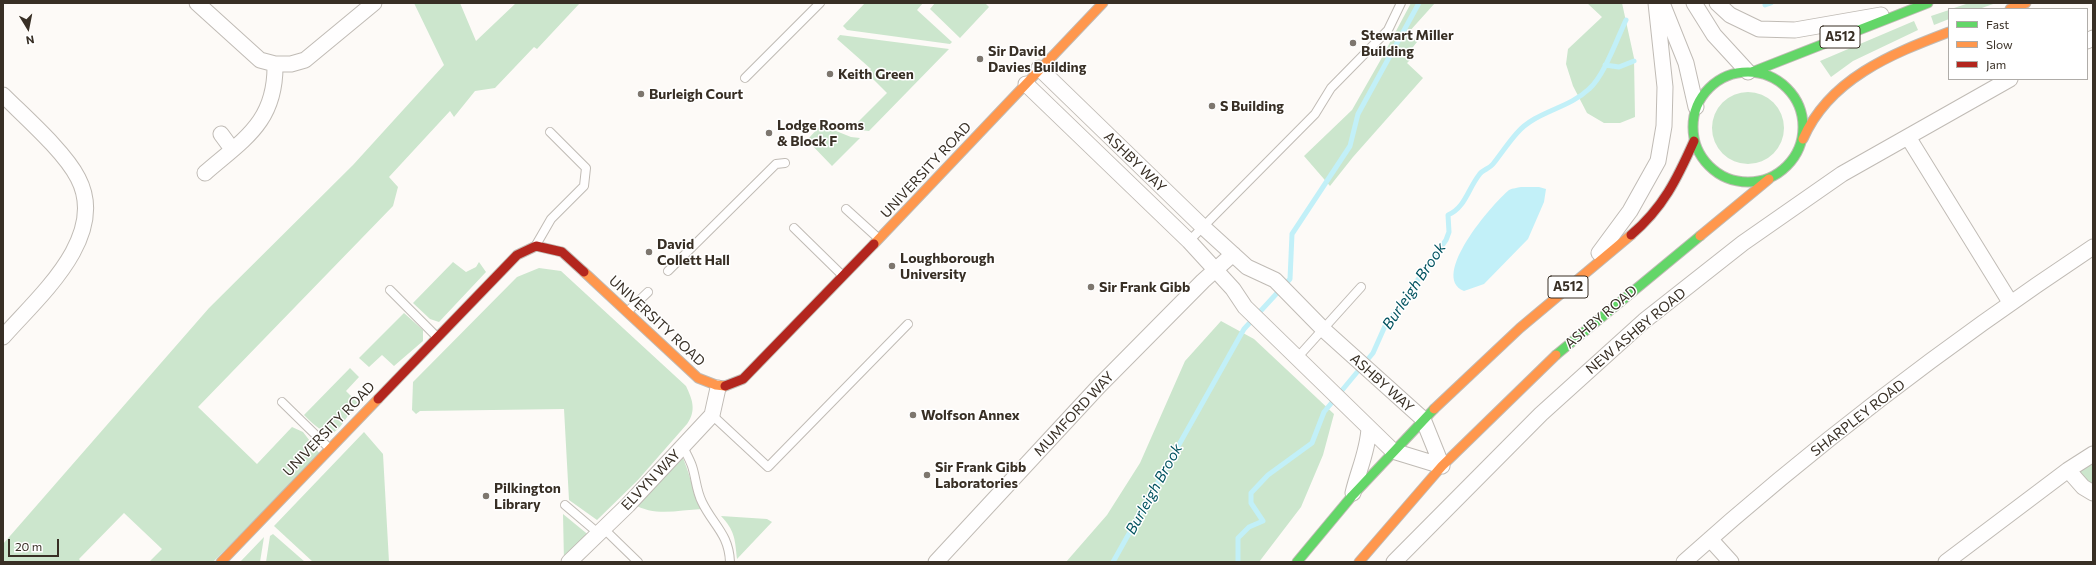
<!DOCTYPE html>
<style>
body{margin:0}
#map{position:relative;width:2096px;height:565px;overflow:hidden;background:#fdfaf7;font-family:Commissioner,sans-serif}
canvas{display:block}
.frame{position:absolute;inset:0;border:4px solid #382f25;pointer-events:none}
.legend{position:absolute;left:1948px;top:8px;width:140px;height:72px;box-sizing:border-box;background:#fff;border:1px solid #afaca8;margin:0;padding:5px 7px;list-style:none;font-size:12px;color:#382f25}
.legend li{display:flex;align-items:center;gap:8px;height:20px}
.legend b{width:20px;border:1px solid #afaca8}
.north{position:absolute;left:8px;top:8px;width:40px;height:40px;-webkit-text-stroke:3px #fff;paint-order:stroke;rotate:170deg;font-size:11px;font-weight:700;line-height:16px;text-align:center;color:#382f25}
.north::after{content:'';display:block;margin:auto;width:14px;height:18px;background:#382f25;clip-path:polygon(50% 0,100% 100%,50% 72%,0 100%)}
.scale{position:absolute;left:8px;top:539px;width:51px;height:18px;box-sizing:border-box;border:2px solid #382f25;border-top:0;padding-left:5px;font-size:12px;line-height:14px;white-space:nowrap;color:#382f25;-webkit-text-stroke:3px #fff;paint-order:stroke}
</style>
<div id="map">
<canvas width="2096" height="565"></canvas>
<div class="frame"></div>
<ul class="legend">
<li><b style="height:5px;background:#63d668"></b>Fast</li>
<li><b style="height:5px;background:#ff974d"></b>Slow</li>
<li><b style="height:5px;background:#b3261e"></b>Jam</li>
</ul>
<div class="north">N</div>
<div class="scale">20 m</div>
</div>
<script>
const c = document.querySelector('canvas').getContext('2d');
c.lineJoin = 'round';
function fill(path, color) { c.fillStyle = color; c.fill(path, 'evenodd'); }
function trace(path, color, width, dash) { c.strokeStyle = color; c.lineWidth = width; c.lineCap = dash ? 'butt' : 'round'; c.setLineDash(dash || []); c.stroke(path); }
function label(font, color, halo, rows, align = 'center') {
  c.font = font + ' Commissioner,sans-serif'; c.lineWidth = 3; c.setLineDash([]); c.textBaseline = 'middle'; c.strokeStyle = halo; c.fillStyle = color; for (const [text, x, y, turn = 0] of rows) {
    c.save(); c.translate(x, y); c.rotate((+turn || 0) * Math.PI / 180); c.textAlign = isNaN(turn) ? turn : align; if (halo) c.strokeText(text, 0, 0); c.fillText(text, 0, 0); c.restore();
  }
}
const green = new Path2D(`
 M 414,3 L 460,3 L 476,41 L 516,3 L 580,3 L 537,49 L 534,47 L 495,88 L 475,91 L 454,117 L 450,111 L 389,177 L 398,187 L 393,206 L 198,407 L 257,464 L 292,427 L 303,432 L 320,454 L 213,562 L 149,562 L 162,549 L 124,513 L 79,559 L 81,562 L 3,562 L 3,544 L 209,308 L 353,165 L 444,65 Z
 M 865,3 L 923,3 L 917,10 L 952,42 L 950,44 L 847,30 L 843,26 Z
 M 935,3 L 985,3 L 989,7 L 960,38 L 930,9 Z
 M 1411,3 L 1435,3 L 1408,33 L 1417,42 L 1409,52 L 1414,56 L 1407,63 L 1423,78 L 1353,157 L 1330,186 L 1304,156 L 1352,110 L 1380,61 Z
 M 1587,3 L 1622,3 L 1634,58 L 1635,117 L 1620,123 L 1604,123 L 1587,113 L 1573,86 L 1566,64 L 1568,49 L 1602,17 Z
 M 1969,3 L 1996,3 L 1979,9 L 1951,9 Z
 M 1949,10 L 1949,19 L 1934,25 L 1931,16 Z
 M 1914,21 L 1918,30 L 1853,61 L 1831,77 L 1820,61 Z
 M 840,35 L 949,49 L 869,131 L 851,129 L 887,93 L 867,73 L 871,69 L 837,39 Z
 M1712 128a36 36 0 1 1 72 0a36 36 0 1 1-72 0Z
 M 821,125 L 851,137 L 860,138 L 832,166 L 807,140 Z
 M 453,262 L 466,272 L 476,267 L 479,262 L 486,272 L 439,322 L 430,319 L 413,303 Z
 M 539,268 L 561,271 L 686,386 C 692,399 697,410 687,424 L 637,481 L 597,520 L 569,500 L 564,409 L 420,411 L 416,414 L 412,410 L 413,382 L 517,277 Z
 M 404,313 L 423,330 L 423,341 L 394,366 L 382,355 L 369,367 L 359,358 Z
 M 1221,321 L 1254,339 L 1334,414 L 1323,455 L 1301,507 L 1259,562 L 1066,562 L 1107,515 L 1140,463 L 1185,361 Z
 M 350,368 L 359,377 L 346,391 L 358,403 C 336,427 338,450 304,415 Z
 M 364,432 L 383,454 L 389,562 L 313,562 L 274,526 Z
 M 681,454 C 690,472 692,491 702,509 C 678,510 655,517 633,504 Z
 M 2093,454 L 2093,493 L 2068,470 Z
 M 563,514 L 591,537 L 564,562 Z
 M 721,516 L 767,519 L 772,522 L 737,559 C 735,539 735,531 721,516 Z
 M 273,534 L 305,562 L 266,562 L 270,536 Z
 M 264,537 L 260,562 L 240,562 Z`);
const water = new Path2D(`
 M 1521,187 L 1539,187 L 1546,189 L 1544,202 L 1528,239 L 1484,284 L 1464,291 C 1429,277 1492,204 1509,190 C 1513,188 1517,188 1521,187 Z`);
const stream = new Path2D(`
 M 1765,5 L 1771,3
 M 1605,65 L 1619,67 L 1634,61
 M 1113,562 L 1244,329 L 1290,279 L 1292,234 L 1350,146 L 1358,114 L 1419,3
 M 1238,562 L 1238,538 L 1249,527 L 1263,521 L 1251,503 L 1251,493 L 1268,475 L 1312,443 L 1324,412 L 1373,353 L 1385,326 L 1446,240 L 1449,232 L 1448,215 C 1465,208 1468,189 1479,175 C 1482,170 1489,169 1493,164 C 1501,154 1508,143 1517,133 C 1536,111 1568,109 1589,89 C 1604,76 1617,39 1626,20`);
const lane = new Path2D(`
 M 745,78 L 820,3
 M 846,209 L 878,238
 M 794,228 L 843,276
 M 1189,241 L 1315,114 L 1331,88 L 1388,30 L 1401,3
 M 536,245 L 551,219 L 584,186 L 586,168 L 550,132
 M 668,271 L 776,164 L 785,163
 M 390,290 L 437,337
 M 628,311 L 648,292
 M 1297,358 L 1361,287
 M 282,402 L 329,448
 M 712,415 L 768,467 L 908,324
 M 683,447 C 686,453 690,460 692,466 C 696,478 696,490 702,502 C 713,525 729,534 730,562
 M 565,505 L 598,533
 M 603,528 L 638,562`);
const street = new Path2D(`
 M 197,3 L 260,60 L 275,64 L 291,64 L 305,60 L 374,3
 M 1662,3 L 1686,63 L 1696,107
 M 1694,3 L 1714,35 L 1748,72
 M 1717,3 L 1730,15 L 1759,29 L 1795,30 L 1881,15
 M 2087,41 L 2093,38
 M 1039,68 L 1202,226 L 1247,267 L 1275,280 L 1324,330 L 1423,419 L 1442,466
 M 1026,84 L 1189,241 L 1233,289 L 1245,307 L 1393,451 L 1442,466
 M 3,95 C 25,117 65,152 78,178 C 109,237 38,297 3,337
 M 221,134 L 232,149
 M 1908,137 L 2010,302
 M 205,173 C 244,139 276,122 275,64
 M 1599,253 L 1630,211 L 1658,161 L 1664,126 L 1665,87 L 1656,3
 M 2068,470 L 2083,487 L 2093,493
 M 1353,493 C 1358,471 1368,451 1369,428
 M 1710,539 L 1731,562
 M 569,562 L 628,505 L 712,415 L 718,388
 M 936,562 L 1100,385 L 1203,281 L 1233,254
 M 1394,562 L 1541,414 L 1644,321 L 1743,243 L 1842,174 L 2010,79
 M 1684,562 C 1812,447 1950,342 2093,247
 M 1946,562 L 2068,470 L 2093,454`);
const fast = new Path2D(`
 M1693 127a55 55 0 1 1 110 0a55 55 0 1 1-110 0Z
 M 1752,72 L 1928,3
 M 1556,355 L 1700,236
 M 1297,562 L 1352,496 L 1434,409`);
const slow = new Path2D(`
 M 2010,9 L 2026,3
 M 1803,139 C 1829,79 1891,54 1949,32
 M 1700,236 L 1769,179
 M 874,244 L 1103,3
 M 584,272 L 698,378 L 716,385 L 725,386
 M 1434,409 L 1520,328 L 1631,235
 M 221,562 L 378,399
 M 1359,562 L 1442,466 L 1556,355`);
const jam = new Path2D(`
 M 1631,235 C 1663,208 1677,179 1694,141
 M 725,386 L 743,379 L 874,244
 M 378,399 L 517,255 L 536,246 L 562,252 L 584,272`);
const markers = [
 [1353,43,4,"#7d766e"],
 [980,59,4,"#7d766e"],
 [830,74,4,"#7d766e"],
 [641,94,4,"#7d766e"],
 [1212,106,4,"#7d766e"],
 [769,133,4,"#7d766e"],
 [649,252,4,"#7d766e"],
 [892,266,4,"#7d766e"],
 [1091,287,4,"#7d766e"],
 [913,415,4,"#7d766e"],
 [927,475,4,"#7d766e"],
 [486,496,4,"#7d766e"]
];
const shields = [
 [1840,37,40],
 [1568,287,40]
];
const shieldNames = [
 ["A512",1840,37],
 ["A512",1568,287]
];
const poiNames = [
 ["Stewart Miller",1361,35],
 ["Building",1361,51],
 ["Sir David",988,51],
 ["Davies Building",988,67],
 ["Keith Green",838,74],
 ["Burleigh Court",649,94],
 ["S Building",1220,106],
 ["Lodge Rooms",777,125],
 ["& Block F",777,141],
 ["David",657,244],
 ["Collett Hall",657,260],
 ["Loughborough",900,258],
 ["University",900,274],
 ["Sir Frank Gibb",1099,287],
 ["Wolfson Annex",921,415],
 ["Sir Frank Gibb",935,467],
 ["Laboratories",935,483],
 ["Pilkington",494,488],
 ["Library",494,504]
];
const streetNames = [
 ["ASHBY WAY",1135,162,44],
 ["UNIVERSITY ROAD",926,170,-47],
 ["ASHBY ROAD",1601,317,-40],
 ["UNIVERSITY ROAD",657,321,43],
 ["NEW ASHBY ROAD",1636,331,-40],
 ["ASHBY WAY",1382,383,42],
 ["MUMFORD WAY",1074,414,-47],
 ["SHARPLEY ROAD",1858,418,-38],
 ["UNIVERSITY ROAD",329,429,-46],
 ["ELVYN WAY",651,480,-46]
];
const waterNames = [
 ["Burleigh Brook",1414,286,-56],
 ["Burleigh Brook",1154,489,-61]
];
fill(green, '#cce6cd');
fill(water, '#c2f0f8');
trace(stream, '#c2f0f8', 5);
trace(lane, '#c0bbb5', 10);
trace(street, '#c0bbb5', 17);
trace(fast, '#c0bbb5', 11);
trace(slow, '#c0bbb5', 11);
trace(jam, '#c0bbb5', 11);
trace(lane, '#fffefe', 8);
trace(street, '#fffefe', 15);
trace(fast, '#63d668', 9);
trace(slow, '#ff974d', 9);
trace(jam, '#b3261e', 9);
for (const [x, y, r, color] of markers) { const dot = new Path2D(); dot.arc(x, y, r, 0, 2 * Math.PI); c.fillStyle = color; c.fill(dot); trace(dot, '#fff', 1.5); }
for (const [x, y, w] of shields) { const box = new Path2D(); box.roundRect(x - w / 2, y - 11, w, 22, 3); c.fillStyle = '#fff'; c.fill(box); trace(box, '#382f25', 1); }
label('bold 13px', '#382f25', null, shieldNames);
label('bold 14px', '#382f25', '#fff', poiNames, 'left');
label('14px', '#382f25', '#fff', streetNames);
label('italic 15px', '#01525f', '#fff', waterNames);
</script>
